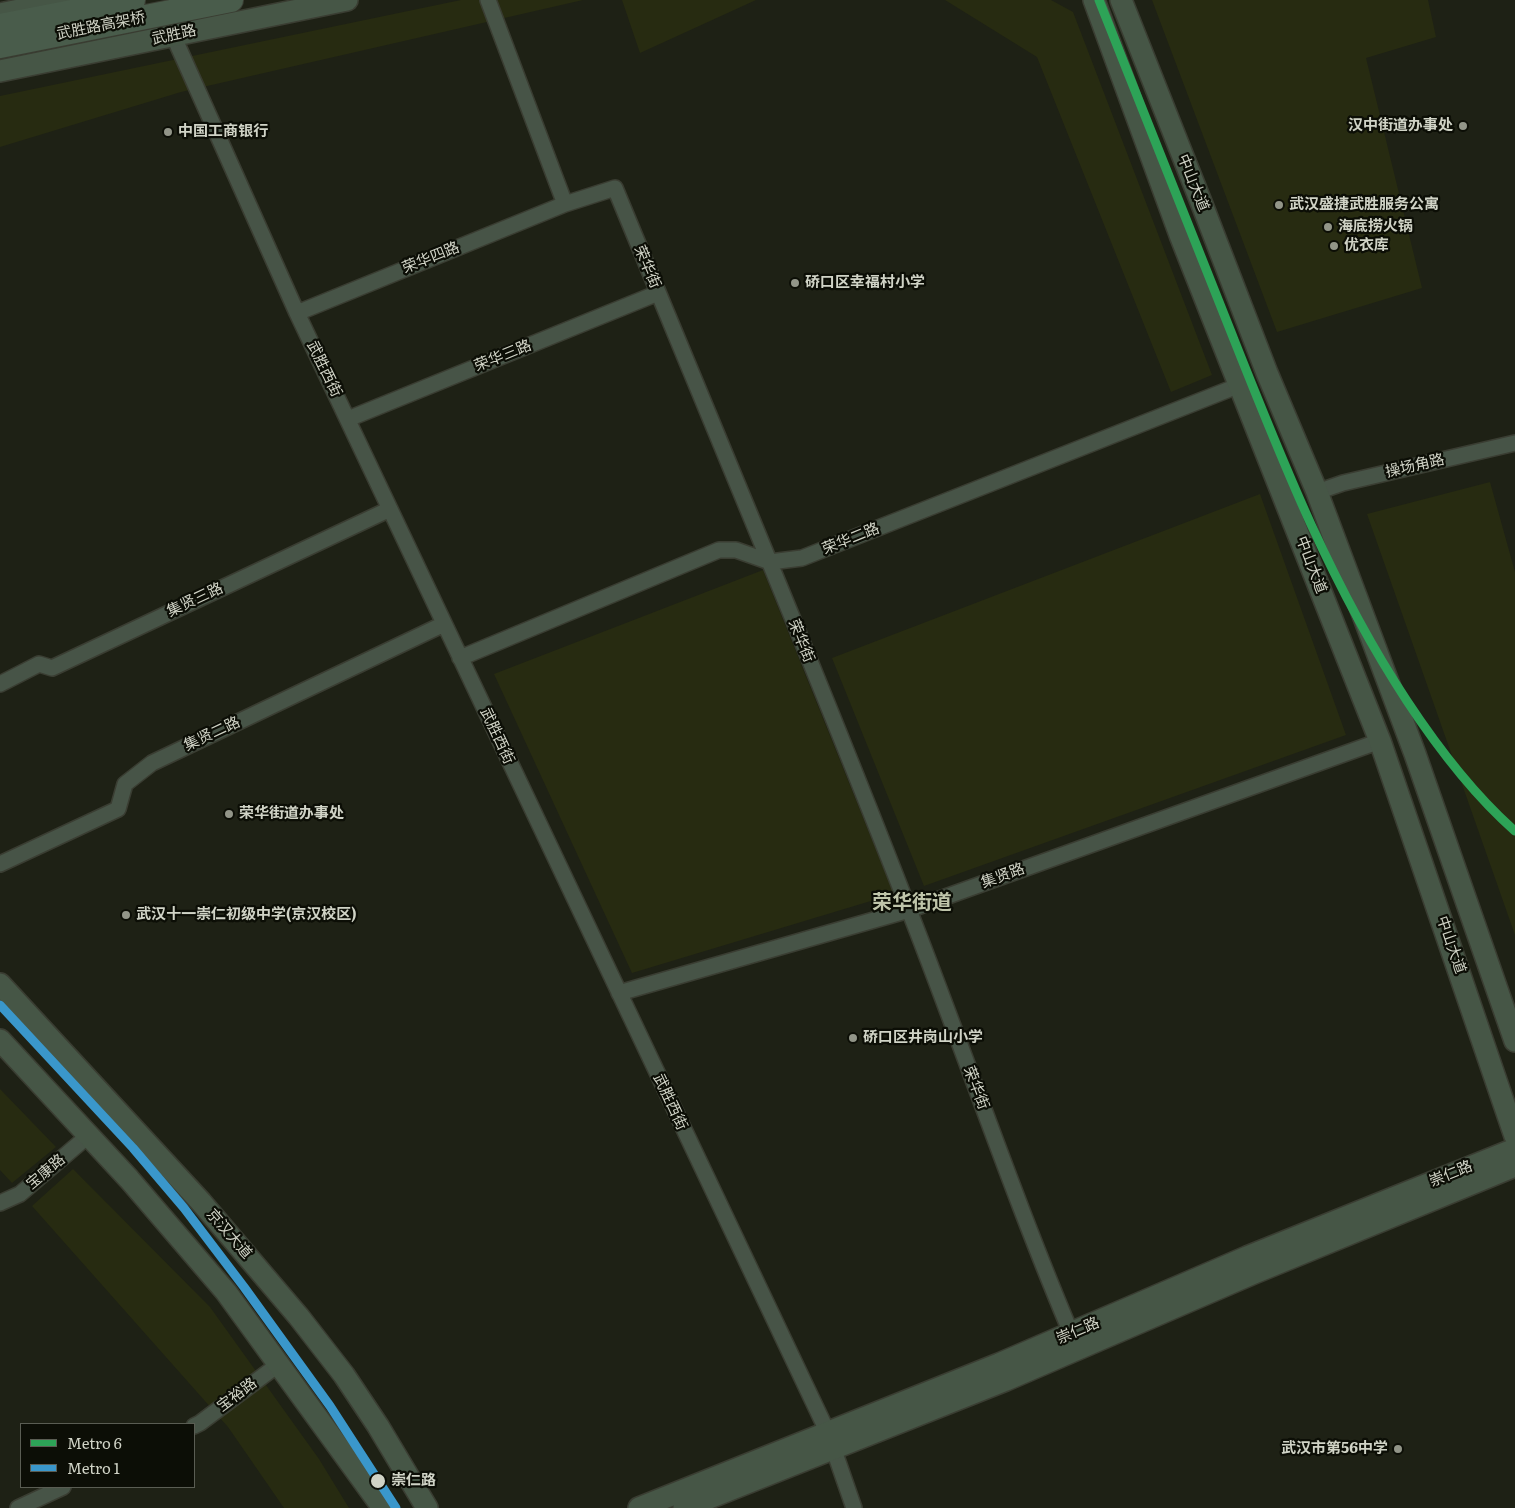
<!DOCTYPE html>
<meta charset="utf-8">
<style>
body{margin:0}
#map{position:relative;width:1515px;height:1508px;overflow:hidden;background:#1e2115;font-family:Literata,serif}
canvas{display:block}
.legend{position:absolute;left:20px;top:1423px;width:175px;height:65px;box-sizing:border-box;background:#0c0e06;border:1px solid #5a5d53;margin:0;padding:6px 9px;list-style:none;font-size:15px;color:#d0d3c6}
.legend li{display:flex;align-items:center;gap:10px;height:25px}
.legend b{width:25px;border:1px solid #5a5d53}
</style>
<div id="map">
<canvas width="1515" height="1508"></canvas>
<ul class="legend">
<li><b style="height:6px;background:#2da357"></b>Metro 6</li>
<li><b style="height:6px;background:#3a97cb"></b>Metro 1</li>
</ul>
</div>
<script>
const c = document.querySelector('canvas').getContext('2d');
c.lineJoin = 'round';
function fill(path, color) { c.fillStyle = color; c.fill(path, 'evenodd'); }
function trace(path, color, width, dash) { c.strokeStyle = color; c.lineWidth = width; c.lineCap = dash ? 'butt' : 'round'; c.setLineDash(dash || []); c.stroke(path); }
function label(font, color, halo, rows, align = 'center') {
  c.font = font + ' Literata,"Noto Sans SC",serif'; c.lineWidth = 4.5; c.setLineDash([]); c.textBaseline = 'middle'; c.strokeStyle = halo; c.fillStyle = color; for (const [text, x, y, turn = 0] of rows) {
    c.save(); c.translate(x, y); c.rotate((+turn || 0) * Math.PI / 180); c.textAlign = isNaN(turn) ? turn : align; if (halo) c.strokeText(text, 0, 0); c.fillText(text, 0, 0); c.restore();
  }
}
const built = new Path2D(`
 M 461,0 L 583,0 L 181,92 L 0,147 L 0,96 Z
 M 622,0 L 756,0 L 640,53 Z
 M 945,0 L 1051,0 L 1073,12 L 1212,375 L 1171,392 L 1037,57 Z
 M 1152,0 L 1428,0 L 1436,37 L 1366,58 L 1422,288 L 1277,332 Z
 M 1490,482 L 1515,572 L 1515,935 L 1367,514 Z
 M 1260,494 L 1346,735 L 924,886 L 832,658 Z
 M 763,570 L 894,894 L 632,973 L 494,674 Z
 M 0,1089 L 56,1147 L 12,1183 L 0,1170 Z
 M 73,1169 L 210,1307 L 319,1459 L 349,1508 L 284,1508 L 228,1427 L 32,1206 Z`);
const street = new Path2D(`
 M 488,0 L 565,204 L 615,188 C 714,428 815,668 909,910 C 965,1053 1014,1199 1074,1340
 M 173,35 L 297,313 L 828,1433 L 854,1508
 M 297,313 L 565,204
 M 348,419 L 658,293
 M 1317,492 L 1343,483 L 1515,443
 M 460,658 L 719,550 L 736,550 L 770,562 L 802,558 L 1240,385
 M 0,684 L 39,664 L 52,668 L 390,509
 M 0,864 L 118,809 L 125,784 L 152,763 L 444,624
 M 619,993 L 909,910 L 1380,741
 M 0,1203 L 20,1194 L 89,1135
 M 194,1426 L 200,1423 L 279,1364
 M 18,1508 L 63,1487`);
const secondary = new Path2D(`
 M 1094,0 L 1180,235 L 1380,741 L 1515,1136
 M 1121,0 L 1203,207 L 1267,373 L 1317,492 L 1415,754 L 1515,1041
 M 0,14 L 67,0
 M 0,71 L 347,0
 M 0,984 L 201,1202 L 299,1317 L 344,1375 L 378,1426 L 427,1508
 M 0,1040 L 129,1179 L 226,1292 L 383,1508
 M 639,1508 L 999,1364 L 1247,1257 L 1515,1149
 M 684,1508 L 1006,1380 L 1254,1273 L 1515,1166`);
const primary = new Path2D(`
 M 0,26 L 133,0
 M 0,46 L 231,0`);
const metro1 = new Path2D(`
 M 1099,0 C 1144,112 1188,225 1233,337 C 1283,463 1332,587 1407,701 C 1438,748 1473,794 1515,831`);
const metro2 = new Path2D(`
 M 0,1005 L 133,1148 L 184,1208 L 244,1287 L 330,1406 L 396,1508`);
const markers = [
 [1463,126,5,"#929588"],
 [168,132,5,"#929588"],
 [1279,205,5,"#929588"],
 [1328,227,5,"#929588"],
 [1334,246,5,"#929588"],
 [795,283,5,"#929588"],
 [229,814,5,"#929588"],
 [126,915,5,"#929588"],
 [853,1038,5,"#929588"],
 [1398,1449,5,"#929588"],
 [378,1481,8,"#d0d3c6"]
];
const streetNames = [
 ["武胜路高架桥",101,26,-11],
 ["武胜路",174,35,-12],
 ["中山大道",1193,183,68],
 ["荣华四路",431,258,-22],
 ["荣华街",647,267,67],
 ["荣华三路",503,356,-22],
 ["武胜西街",324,369,64],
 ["操场角路",1415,466,-13],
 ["荣华二路",851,539,-22],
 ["中山大道",1311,565,69],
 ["集贤三路",195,600,-25],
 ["荣华街",801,641,68],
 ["集贤二路",212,734,-25],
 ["武胜西街",497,736,65],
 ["集贤路",1003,876,-20],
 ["中山大道",1451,945,71],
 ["荣华街",976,1088,69],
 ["武胜西街",670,1102,65],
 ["宝康路",46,1172,-40],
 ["崇仁路",1451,1174,-22],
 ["京汉大道",229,1234,49],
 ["崇仁路",1078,1331,-23],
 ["宝裕路",237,1395,-37]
];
const poiNames = [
 ["汉中街道办事处",1453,126,"right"],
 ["中国工商银行",178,132],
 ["武汉盛捷武胜服务公寓",1289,205],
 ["海底捞火锅",1338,227],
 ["优衣库",1344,246],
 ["硚口区幸福村小学",805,283],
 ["荣华街道办事处",239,814],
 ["武汉十一崇仁初级中学(京汉校区)",136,915],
 ["硚口区井岗山小学",863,1038],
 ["武汉市第56中学",1388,1449,"right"]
];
const stopNames = [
 ["崇仁路",391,1481]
];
const districtNames = [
 ["荣华街道",912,903]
];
fill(built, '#272b11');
trace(street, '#3a3d32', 18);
trace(secondary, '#3a3d32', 24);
trace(primary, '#3a3d32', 26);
trace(street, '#475447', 15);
trace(secondary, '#465646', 21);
trace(primary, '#495c4b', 24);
trace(metro1, '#2da357', 9);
trace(metro2, '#3a97cb', 9);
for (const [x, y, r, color] of markers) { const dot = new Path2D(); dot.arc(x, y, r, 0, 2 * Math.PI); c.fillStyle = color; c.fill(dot); trace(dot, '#0c0e06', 2); }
label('15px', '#d0d3c6', '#0c0e06', streetNames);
label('bold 15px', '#d0d3c6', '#0c0e06', poiNames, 'left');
label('bold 15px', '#d0d3c6', '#0c0e06', stopNames, 'left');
label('bold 20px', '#bfc5aa', '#0c0e06', districtNames);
</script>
